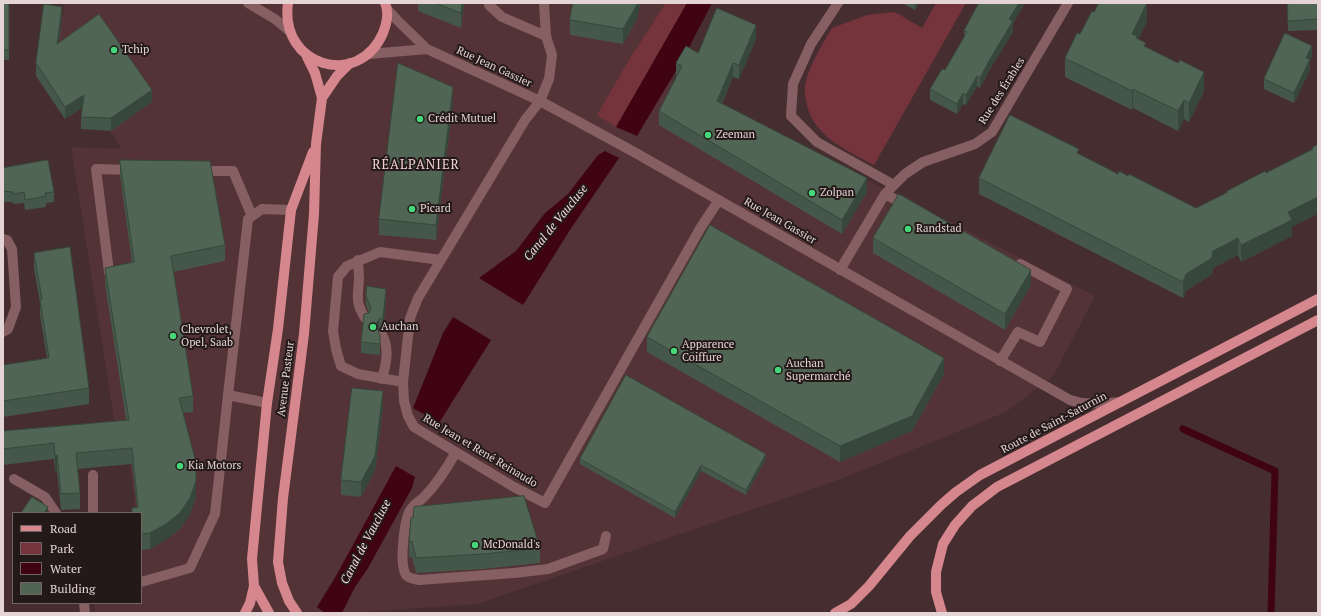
<!DOCTYPE html>
<meta charset="utf-8">
<style>
body{margin:0}
#map{position:relative;width:1321px;height:616px;overflow:hidden;background:#462d2f;font-family:"PT Serif",serif}
canvas{display:block}
.frame{position:absolute;inset:0;border:4px solid #e5d4d5;pointer-events:none}
.legend{position:absolute;left:12px;top:512px;width:130px;height:92px;box-sizing:border-box;background:#241919;border:1px solid #716464;margin:0;padding:5px 7px;list-style:none;font-size:12px;color:#e5d4d5}
.legend li{display:flex;align-items:center;gap:8px;height:20px}
.legend b{width:20px;border:1px solid #716464}
</style>
<div id="map">
<canvas width="1321" height="616"></canvas>
<div class="frame"></div>
<ul class="legend">
<li><b style="height:5px;background:#d5878d"></b>Road</li>
<li><b style="height:11px;background:#75343c"></b>Park</li>
<li><b style="height:11px;background:#400311"></b>Water</li>
<li><b style="height:11px;background:#506554"></b>Building</li>
</ul>
</div>
<script>
const c = document.querySelector('canvas').getContext('2d');
c.lineJoin = 'round';
function fill(path, color) { c.fillStyle = color; c.fill(path, 'evenodd'); }
function trace(path, color, width, dash) { c.strokeStyle = color; c.lineWidth = width; c.lineCap = dash ? 'butt' : 'round'; c.setLineDash(dash || []); c.stroke(path); }
function label(font, color, halo, rows, align = 'center') {
  c.font = font + ' "PT Serif",serif'; c.lineWidth = 4; c.setLineDash([]); c.textBaseline = 'middle'; c.strokeStyle = halo; c.fillStyle = color; for (const [text, x, y, turn = 0] of rows) {
    c.save(); c.translate(x, y); c.rotate((+turn || 0) * Math.PI / 180); c.textAlign = isNaN(turn) ? turn : align; if (halo) c.strokeText(text, 0, 0); c.fillText(text, 0, 0); c.restore();
  }
}
const built = new Path2D(`
 M 64,3 L 666,3 L 632,55 L 675,82 L 1095,296 L 1054,375 L 1006,412 L 838,480 L 477,604 L 349,613 L 95,613 L 94,603 L 141,603 L 141,513 L 136,513 L 126,435 L 117,437 L 71,147 L 122,149 L 57,53 Z`);
const green = new Path2D(`
 M 666,3 L 687,3 L 616,127 L 597,115 L 632,55 Z
 M 936,3 L 966,3 L 874,165 C 846,150 810,135 806,99 C 805,95 804,90 805,87 C 807,69 823,43 832,28 L 867,15 L 895,12 L 922,28 Z`);
const water = new Path2D(`
 M 687,3 L 712,3 L 683,59 L 637,136 L 616,127 Z
 M 605,151 L 619,158 L 570,230 L 523,305 L 479,278 L 516,251 L 545,213 L 568,194 L 598,155 Z
 M 453,317 L 491,340 L 439,423 L 413,408 L 443,333 Z
 M 396,466 L 415,477 L 412,488 L 368,568 L 355,587 L 342,613 L 325,613 L 317,607 L 336,576 Z`);
const stream = new Path2D(`
 M 1183,429 L 1275,471 L 1271,613`);
const minor = new Path2D(`
 M 248,3 L 275,19 L 288,30
 M 489,3 L 489,5 L 502,17 L 546,36
 M 544,3 L 546,36 L 552,55 L 549,79 L 540,101 L 525,120 L 418,298 L 410,318 L 403,382 L 404,401 L 408,416 L 414,427 L 514,487 L 545,503 L 701,227 L 719,200
 M 838,3 L 811,44 L 793,84 L 791,116 L 817,142 L 894,185
 M 388,10 L 398,21 L 427,49 L 540,101 L 634,152 L 1070,400 C 1087,406 1103,403 1121,402
 M 369,54 L 427,49
 M 200,171 L 233,171 L 252,216
 M 885,194 L 908,206
 M 3,239 L 7,240 L 12,249 L 16,307 L 8,329 L 3,332
 M 358,260 C 358,266 359,273 359,279 C 358,295 355,303 365,318
 M 840,270 L 885,194 L 905,174 L 923,162 L 975,144 L 992,132 L 1068,3
 M 109,272 L 96,169 L 134,170
 M 1000,361 L 1018,332 L 1040,342 L 1067,289 L 1020,264
 M 382,379 C 386,365 390,348 382,335
 M 403,382 L 358,374 L 341,366 L 336,349 L 333,331 L 338,277 L 347,266 L 380,252 L 441,260
 M 267,403 L 228,395 L 248,219 L 262,209 L 291,210
 M 456,452 C 447,468 438,483 424,497 C 420,501 414,504 411,509 C 404,518 399,565 406,575 C 410,579 414,579 419,580 L 514,573 L 548,569 L 603,549 L 606,536
 M 93,475 L 93,513
 M 14,479 L 45,497 L 56,513
 M 141,582 L 190,568 L 215,514 L 228,395
 M 84,603 L 85,613`);
const major = new Path2D(`
 M 288,3 C 279,67 359,89 383,33 C 387,23 389,12 385,3
 M 322,98 L 337,76 L 350,63
 M 254,586 L 269,613
 M 245,613 L 250,603 L 254,586 L 252,559 L 256,517 L 267,403 L 278,329 L 291,210 L 313,152
 M 297,613 L 289,601 L 282,583 L 278,562 L 283,498 L 304,334 L 314,214 L 316,144 L 322,98 L 315,73 L 307,57
 M 835,613 L 851,604 L 869,586 L 910,536 L 941,505 L 956,492 L 980,475 L 1318,299
 M 942,613 L 936,592 L 936,572 L 943,544 L 955,525 L 972,506 L 997,487 L 1318,320`);
const wall = new Path2D(`
 M 3,3 L 9,3 L 9,60 L 3,60 Z
 M 418,3 L 464,3 L 461,28 L 418,11 Z
 M 573,3 L 640,3 L 637,19 L 623,44 L 570,35 L 570,20 Z
 M 902,3 L 919,3 L 915,10 Z
 M 1147,3 L 1147,21 L 1138,40 L 1146,47 L 1204,91 L 1189,122 L 1184,119 L 1178,131 L 1133,108 L 1132,110 L 1065,77 L 1065,58 L 1094,12 Z
 M 1287,3 L 1318,3 L 1318,30 L 1288,31 Z
 M 62,19 L 59,42 L 152,102 L 111,131 L 81,129 L 81,117 L 82,108 L 65,119 L 36,76 L 36,63 Z
 M 1013,24 L 1013,32 L 990,69 L 980,88 L 977,86 L 966,105 L 963,104 L 957,114 L 930,100 L 930,89 L 945,70 L 964,38 L 964,31 Z
 M 756,39 L 739,79 L 733,77 L 722,104 L 867,192 L 842,234 L 659,125 L 659,111 L 676,77 L 676,63 L 698,53 Z
 M 1312,56 L 1310,61 L 1310,70 L 1294,103 L 1264,89 L 1264,79 Z
 M 453,102 L 436,240 L 379,235 L 379,219 Z
 M 1318,144 L 1292,227 L 1292,236 L 1241,262 L 1238,255 L 1213,268 L 1212,274 L 1186,291 L 1183,298 L 979,194 L 979,178 L 1079,154 L 1118,174 L 1196,208 L 1227,193 L 1227,191 L 1266,173 L 1312,150 L 1312,148 Z
 M 120,160 L 225,245 L 225,261 L 173,272 L 193,396 L 193,412 L 183,413 L 196,497 L 190,514 L 180,529 L 166,540 L 150,549 L 141,550 L 141,513 L 132,513 L 132,508 L 137,507 L 132,464 L 78,469 L 80,493 L 80,509 L 61,510 L 57,471 L 55,472 L 54,459 L 3,465 L 3,431 L 126,420 L 105,284 L 105,268 L 132,262 L 120,176 Z
 M 3,168 L 54,192 L 54,202 L 46,203 L 46,207 L 25,210 L 24,203 L 13,204 L 13,202 L 3,202 Z
 M 873,238 L 1031,285 L 1005,330 L 873,253 Z
 M 34,253 L 89,388 L 89,404 L 3,417 L 3,365 L 47,358 L 40,315 L 40,302 L 34,269 Z
 M 366,296 L 386,299 L 383,329 L 379,329 L 378,331 L 380,344 L 380,355 L 361,353 L 361,342 L 369,312 L 366,306 Z
 M 647,337 L 944,374 L 912,431 L 840,462 L 647,352 Z
 M 383,407 L 375,471 L 361,497 L 341,495 L 341,480 Z
 M 580,459 L 766,459 L 746,495 L 701,471 L 675,518 L 580,464 Z
 M 411,518 L 540,548 L 540,563 L 483,569 L 416,573 L 412,557 L 409,557 L 409,542 Z`);
const shadedWall = new Path2D(`
 M 462,3 L 464,3 L 461,28 L 461,13 Z
 M 638,3 L 640,3 L 637,19 L 623,44 L 623,29 Z
 M 915,3 L 919,3 L 915,10 Z
 M 1019,3 L 1025,3 L 1013,24 L 1013,32 L 990,69 L 980,88 L 980,78 L 1009,19 Z
 M 1147,3 L 1147,21 L 1137,42 L 1132,34 Z
 M 62,7 L 62,19 L 57,56 L 57,44 Z
 M 756,25 L 756,39 L 739,79 L 739,65 Z
 M 1312,46 L 1312,56 L 1310,61 L 1310,70 L 1294,103 L 1294,93 L 1306,58 Z
 M 733,63 L 733,77 L 717,115 L 717,101 Z
 M 1204,72 L 1204,91 L 1189,122 L 1189,103 Z
 M 977,76 L 977,86 L 966,105 L 966,95 Z
 M 453,87 L 453,102 L 436,240 L 436,225 Z
 M 1133,89 L 1133,108 L 1132,110 L 1132,91 Z
 M 152,90 L 152,102 L 111,131 L 111,118 Z
 M 963,93 L 963,104 L 957,114 L 957,104 Z
 M 84,95 L 84,107 L 65,119 L 65,107 Z
 M 1184,100 L 1184,119 L 1178,131 L 1178,111 Z
 M 867,178 L 867,192 L 842,234 L 842,220 Z
 M 1318,197 L 1318,214 L 1292,227 L 1292,236 L 1241,262 L 1241,245 L 1288,212 Z
 M 1238,238 L 1238,255 L 1213,268 L 1212,274 L 1186,291 L 1183,298 L 1183,282 L 1186,274 L 1213,251 Z
 M 1031,270 L 1031,285 L 1005,330 L 1005,314 Z
 M 386,289 L 386,299 L 383,329 L 383,318 Z
 M 379,319 L 379,329 L 376,334 L 376,324 Z
 M 944,358 L 944,374 L 912,431 L 840,462 L 840,446 Z
 M 383,391 L 383,407 L 375,471 L 361,497 L 361,482 Z
 M 766,454 L 766,459 L 746,495 L 746,490 Z
 M 57,455 L 57,471 L 55,472 L 55,456 Z
 M 701,465 L 701,471 L 675,518 L 675,512 Z
 M 196,481 L 196,497 L 190,514 L 180,529 L 166,540 L 150,549 L 150,533 Z
 M 48,507 L 48,513 L 44,513 Z`);
const building = new Path2D(`
 M 3,3 L 9,3 L 9,50 L 3,50 Z
 M 436,3 L 462,3 L 461,13 Z
 M 573,3 L 638,3 L 623,29 L 570,20 Z
 M 979,3 L 1019,3 L 1009,19 L 1013,21 L 990,59 L 980,78 L 977,76 L 966,95 L 963,93 L 957,104 L 930,89 L 942,69 L 945,70 L 967,32 L 964,31 Z
 M 1099,3 L 1147,3 L 1132,34 L 1137,36 L 1136,38 L 1146,43 L 1144,46 L 1178,63 L 1180,60 L 1204,72 L 1189,103 L 1184,100 L 1178,111 L 1133,89 L 1132,91 L 1065,58 L 1077,33 L 1080,34 L 1092,11 L 1094,12 Z
 M 1288,3 L 1318,3 L 1318,19 L 1288,21 Z
 M 44,4 L 62,7 L 57,44 L 99,14 L 152,90 L 111,118 L 81,117 L 84,95 L 65,107 L 36,63 Z
 M 717,8 L 756,25 L 739,65 L 733,63 L 717,101 L 867,178 L 842,220 L 659,111 L 682,66 L 676,63 L 686,46 L 698,53 Z
 M 1285,33 L 1312,46 L 1306,58 L 1310,59 L 1294,93 L 1264,79 Z
 M 398,63 L 453,87 L 436,225 L 379,219 Z
 M 1010,115 L 1079,149 L 1077,153 L 1118,174 L 1119,171 L 1128,176 L 1129,174 L 1196,208 L 1228,192 L 1227,191 L 1265,171 L 1266,173 L 1313,149 L 1312,148 L 1318,144 L 1318,197 L 1288,212 L 1292,220 L 1241,245 L 1238,238 L 1213,251 L 1212,258 L 1186,274 L 1183,282 L 979,178 Z
 M 48,160 L 54,192 L 45,193 L 46,196 L 25,200 L 24,192 L 13,194 L 13,192 L 3,191 L 3,168 Z
 M 120,160 L 210,161 L 225,245 L 171,256 L 193,396 L 179,398 L 196,462 L 196,481 L 190,498 L 180,513 L 166,524 L 150,533 L 141,534 L 141,513 L 132,513 L 132,508 L 138,507 L 132,448 L 76,453 L 80,493 L 61,494 L 57,455 L 55,456 L 54,443 L 3,449 L 3,431 L 129,420 L 105,268 L 134,262 Z
 M 899,194 L 1031,270 L 1005,314 L 873,238 Z
 M 710,225 L 944,358 L 912,416 L 840,446 L 647,337 Z
 M 70,247 L 89,388 L 3,401 L 3,365 L 49,358 L 40,299 L 42,299 L 34,253 Z
 M 367,286 L 386,289 L 383,318 L 379,319 L 376,324 L 380,336 L 380,344 L 361,342 L 364,314 L 369,313 L 371,308 L 366,296 Z
 M 626,375 L 766,454 L 746,490 L 701,465 L 675,512 L 580,459 Z
 M 352,388 L 383,391 L 375,456 L 361,482 L 341,480 Z
 M 524,496 L 540,548 L 483,554 L 416,558 L 412,541 L 409,542 L 411,518 L 413,518 L 414,507 Z
 M 32,497 L 48,507 L 44,513 L 21,513 Z`);
const markers = [
 [114,50,4,"#46d77a"],
 [420,119,4,"#46d77a"],
 [708,135,4,"#46d77a"],
 [812,193,4,"#46d77a"],
 [412,209,4,"#46d77a"],
 [908,229,4,"#46d77a"],
 [373,327,4,"#46d77a"],
 [173,336,4,"#46d77a"],
 [674,351,4,"#46d77a"],
 [778,370,4,"#46d77a"],
 [180,466,4,"#46d77a"],
 [475,545,4,"#46d77a"]
];
const poiNames = [
 ["Tchip",122,50],
 ["Crédit Mutuel",428,119],
 ["Zeeman",716,135],
 ["Zolpan",820,193],
 ["Picard",420,209],
 ["Randstad",916,229],
 ["Auchan",381,327],
 ["Chevrolet,",181,330],
 ["Opel, Saab",181,343],
 ["Apparence",682,345],
 ["Coiffure",682,358],
 ["Auchan",786,364],
 ["Supermarché",786,377],
 ["Kia Motors",188,466],
 ["McDonald's",483,545]
];
const streetNames = [
 ["Rue Jean Gassier",494,67,25],
 ["Rue des Érables",1002,91,-58],
 ["Rue Jean Gassier",780,221,30],
 ["Avenue Pasteur",286,379,-83],
 ["Route de Saint-Saturnin",1054,423,-28],
 ["Rue Jean et René Reinaudo",480,451,31]
];
const waterNames = [
 ["Canal de Vaucluse",556,223,-51],
 ["Canal de Vaucluse",366,542,-62]
];
const quarterNames = [
 ["RÉALPANIER",416,165]
];
fill(built, '#543336');
fill(green, '#75343c');
fill(water, '#400311');
trace(stream, '#400311', 7);
trace(minor, '#865f62', 10);
trace(major, '#d5878d', 10);
fill(wall, '#455748');
fill(shadedWall, '#38473b');
fill(building, '#506554');
trace(building, '#38473b', 1);
for (const [x, y, r, color] of markers) { const dot = new Path2D(); dot.arc(x, y, r, 0, 2 * Math.PI); c.fillStyle = color; c.fill(dot); trace(dot, '#241919', 1.5); }
label('11px', '#e5d4d5', '#241919', poiNames, 'left');
label('11px', '#e5d4d5', '#241919', streetNames);
label('italic 12px', '#f4dadc', '#241919', waterNames);
c.letterSpacing = '1px';
label('13px', '#f1d0d2', '#241919', quarterNames);
c.letterSpacing = '0px';
</script>
